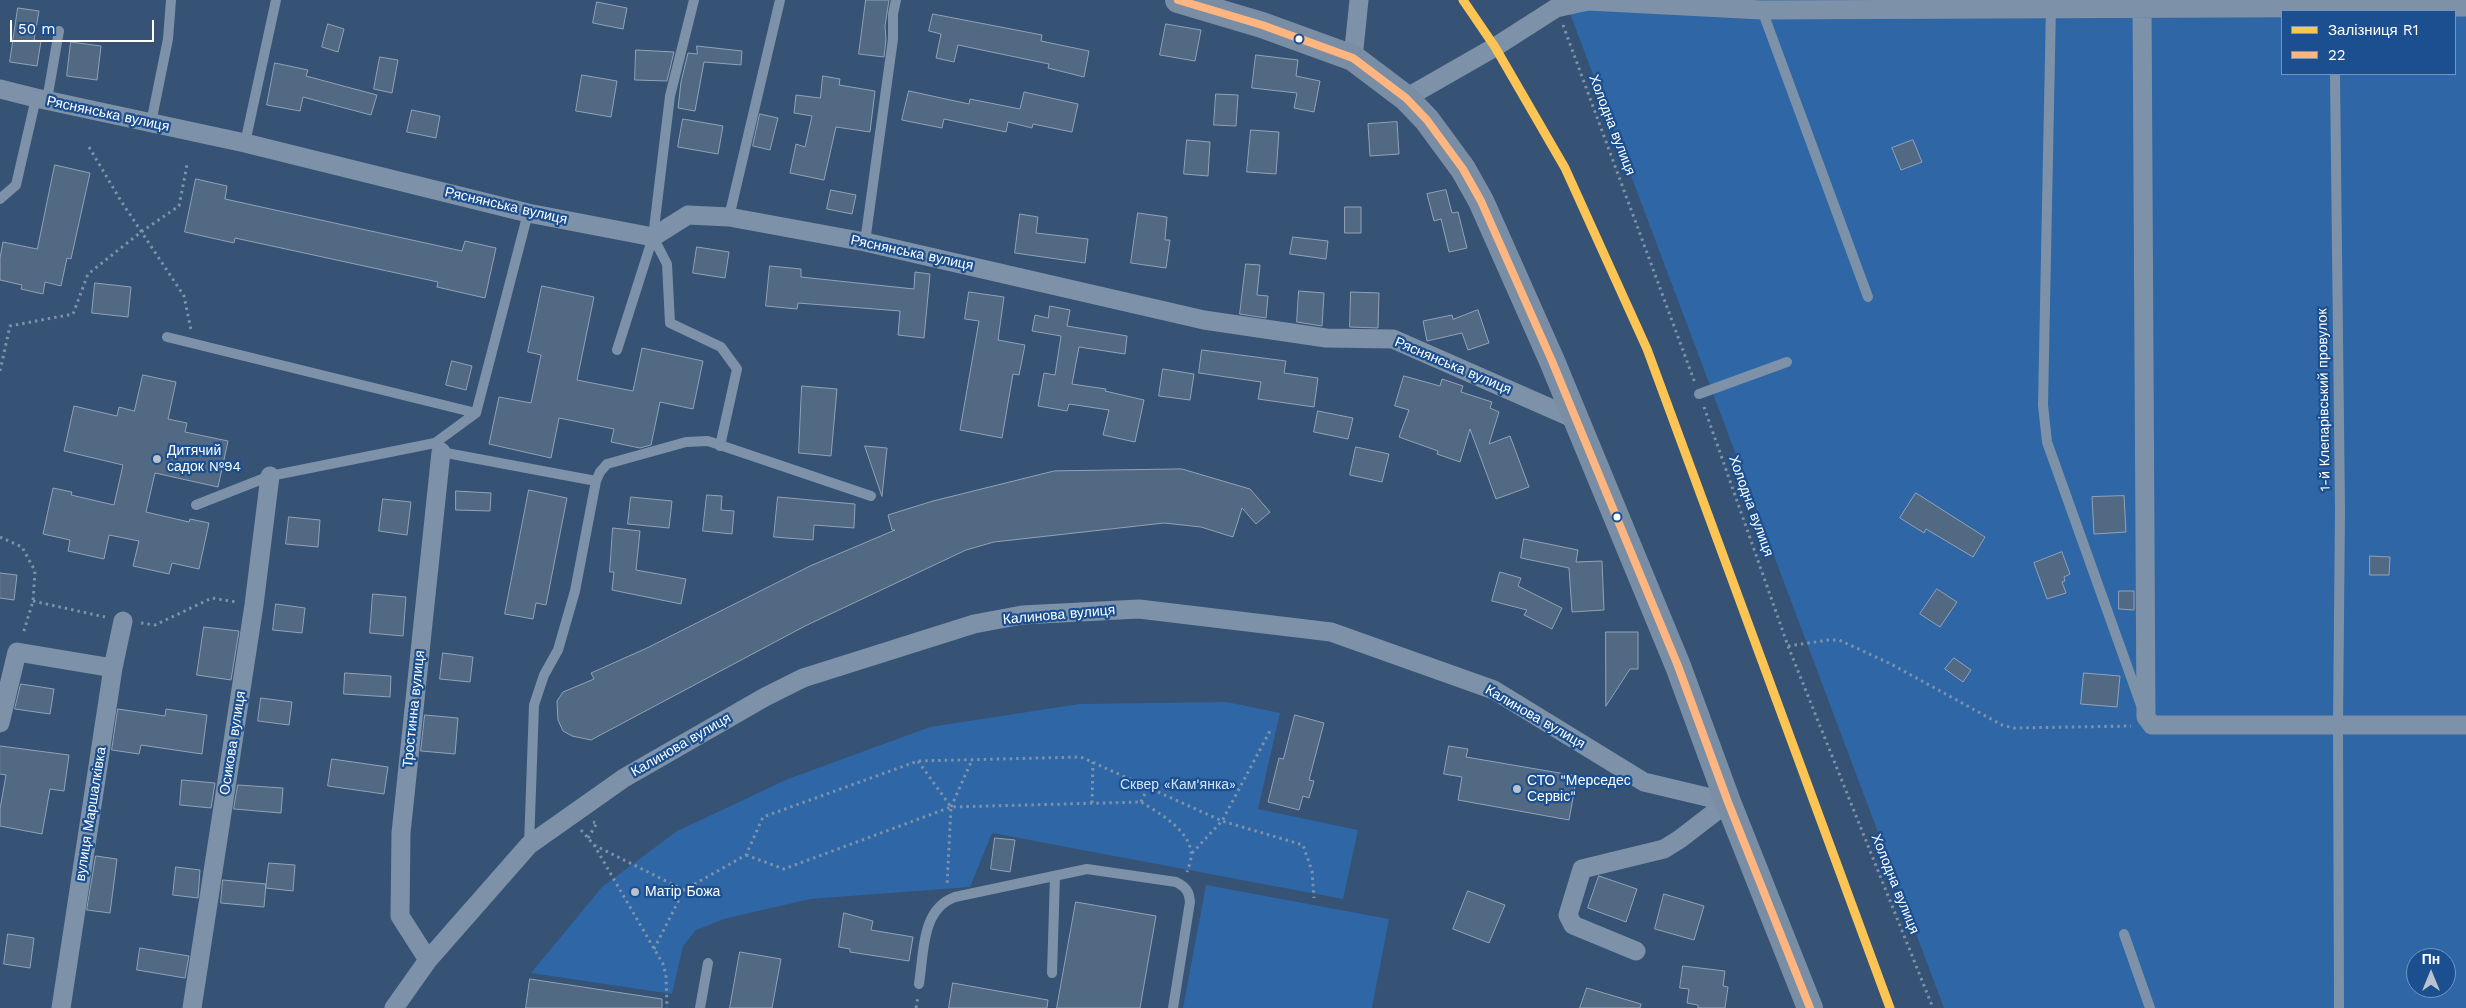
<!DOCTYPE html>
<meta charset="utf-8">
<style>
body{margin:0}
#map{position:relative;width:2466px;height:1008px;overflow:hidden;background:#365274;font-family:"Work Sans",sans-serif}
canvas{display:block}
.legend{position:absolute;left:2281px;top:10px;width:175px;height:65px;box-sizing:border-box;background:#1b4f8f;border:1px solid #7695bc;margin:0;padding:6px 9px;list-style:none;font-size:15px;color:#fff}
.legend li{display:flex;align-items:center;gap:10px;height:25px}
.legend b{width:25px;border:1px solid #7695bc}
.north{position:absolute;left:2406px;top:948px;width:50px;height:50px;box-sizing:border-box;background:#1b4f8f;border:1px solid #7695bc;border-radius:50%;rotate:0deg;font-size:14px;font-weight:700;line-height:20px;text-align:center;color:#fff}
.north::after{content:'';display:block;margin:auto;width:18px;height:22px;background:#b9c2ce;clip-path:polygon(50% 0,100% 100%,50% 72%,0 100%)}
.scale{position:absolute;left:10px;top:20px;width:144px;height:22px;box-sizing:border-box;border:2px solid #fff;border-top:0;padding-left:6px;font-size:15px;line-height:18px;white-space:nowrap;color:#fff;-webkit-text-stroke:4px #1b4f8f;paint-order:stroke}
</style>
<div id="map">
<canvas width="2466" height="1008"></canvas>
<ul class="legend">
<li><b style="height:6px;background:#fcc553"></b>Залізниця R1</li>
<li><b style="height:6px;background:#ffb580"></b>22</li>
</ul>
<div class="north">Пн</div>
<div class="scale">50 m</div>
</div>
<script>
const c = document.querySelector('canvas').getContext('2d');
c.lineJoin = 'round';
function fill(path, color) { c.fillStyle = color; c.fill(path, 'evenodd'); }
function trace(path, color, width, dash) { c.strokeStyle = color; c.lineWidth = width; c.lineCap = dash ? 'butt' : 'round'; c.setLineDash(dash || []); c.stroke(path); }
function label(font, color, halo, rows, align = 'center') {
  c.font = font + ' "Work Sans",sans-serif'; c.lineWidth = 4.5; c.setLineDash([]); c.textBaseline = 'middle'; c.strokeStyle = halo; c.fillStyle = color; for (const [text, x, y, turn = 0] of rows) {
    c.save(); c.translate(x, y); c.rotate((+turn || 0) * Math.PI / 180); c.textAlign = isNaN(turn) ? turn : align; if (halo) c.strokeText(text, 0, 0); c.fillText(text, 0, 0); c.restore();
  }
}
const green = new Path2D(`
 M 1565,0 L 2466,0 L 2466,1008 L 1944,1008 ZM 2282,11 L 2455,11 L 2455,74 L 2282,74 ZM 2416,958 L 2446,958 L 2446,988 L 2416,988 Z
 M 1227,702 L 1280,713 L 1258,809 L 1358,830 L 1343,899 L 992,833 L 970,887 L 810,899 L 724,919 L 696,930 L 683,946 L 672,994 L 531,973 L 602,887 L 677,831 L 788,779 L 930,727 L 1079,704 Z
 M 1206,885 L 1389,919 L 1372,1008 L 1183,1008 Z`);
const building = new Path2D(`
 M 866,0 L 889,0 L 885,26 L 886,39 L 884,57 L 859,54 Z
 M 597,2 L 627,8 L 623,29 L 593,23 Z
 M 18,8 L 39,11 L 34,40 L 41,41 L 37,66 L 10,62 Z
 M 933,14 L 1042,35 L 1041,41 L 1089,51 L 1084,77 L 1048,68 L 1049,64 L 958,45 L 954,62 L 936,58 L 941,34 L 929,31 Z
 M 328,24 L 344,29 L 338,52 L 322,47 Z
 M 1166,24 L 1201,30 L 1195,61 L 1160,55 Z
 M 71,42 L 101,46 L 97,80 L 67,76 Z
 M 697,46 L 742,51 L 741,65 L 704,62 L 695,111 L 678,108 L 681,82 L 688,53 L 697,54 Z
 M 636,50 L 674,52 L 667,81 L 635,80 Z
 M 1256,55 L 1298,60 L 1296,76 L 1320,81 L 1314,112 L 1294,108 L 1297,93 L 1252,88 Z
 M 380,57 L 398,60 L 392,93 L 374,89 Z
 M 275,63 L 308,70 L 306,76 L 377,95 L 371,115 L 303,97 L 300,111 L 267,105 Z
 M 582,75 L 617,81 L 611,117 L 576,111 Z
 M 823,76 L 840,79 L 839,85 L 875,91 L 870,132 L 836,127 L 824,180 L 790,173 L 796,144 L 805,147 L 812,116 L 794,113 L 796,95 L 820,98 Z
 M 909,91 L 969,104 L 970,99 L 1020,109 L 1024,92 L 1078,104 L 1072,132 L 1033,124 L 1032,128 L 1008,122 L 1006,132 L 944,119 L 942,128 L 902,120 Z
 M 1216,94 L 1238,95 L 1236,126 L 1214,125 Z
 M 412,110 L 440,116 L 436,138 L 407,132 Z
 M 760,114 L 778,118 L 770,150 L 753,146 Z
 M 683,119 L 723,126 L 718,154 L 678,147 Z
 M 1397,122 L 1399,154 L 1370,156 L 1368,124 Z
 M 1251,130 L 1279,132 L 1276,174 L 1247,172 Z
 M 1187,140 L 1210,142 L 1208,176 L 1184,174 Z
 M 1913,140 L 1922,162 L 1901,170 L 1892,148 Z
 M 55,165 L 90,173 L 71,259 L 67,258 L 61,286 L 45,282 L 43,294 L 21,289 L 22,285 L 0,280 L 0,258 L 3,242 L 37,249 Z
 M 196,179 L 227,186 L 225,199 L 462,251 L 465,241 L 496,248 L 485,298 L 437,287 L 438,282 L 235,238 L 234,243 L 185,232 Z
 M 831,190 L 856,195 L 852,214 L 827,209 Z
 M 1446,190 L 1452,213 L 1458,212 L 1467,248 L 1449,252 L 1441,219 L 1434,221 L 1427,194 Z
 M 1345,207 L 1361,207 L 1361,233 L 1345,233 Z
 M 1138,213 L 1167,217 L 1165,240 L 1170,240 L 1166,268 L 1131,263 Z
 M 1020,214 L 1038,217 L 1036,233 L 1088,239 L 1085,263 L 1015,253 Z
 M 1293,237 L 1328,241 L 1326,259 L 1290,254 Z
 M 697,247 L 729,252 L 725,278 L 693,273 Z
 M 1246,264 L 1260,265 L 1257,295 L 1268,296 L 1266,318 L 1240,314 Z
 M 770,266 L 801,269 L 801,277 L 914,289 L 915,272 L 930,274 L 924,338 L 898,335 L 900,311 L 798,303 L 797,309 L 766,306 Z
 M 95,283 L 131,287 L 128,317 L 92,313 Z
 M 542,286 L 594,297 L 577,380 L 633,391 L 642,348 L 703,361 L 693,409 L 660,402 L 651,445 L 640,448 L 611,442 L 614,429 L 559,418 L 551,458 L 489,444 L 499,397 L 531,403 L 541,355 L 528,352 Z
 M 1299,291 L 1324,293 L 1322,326 L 1297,322 Z
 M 969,292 L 1004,297 L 998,340 L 1025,345 L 1019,375 L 1013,374 L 1002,438 L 960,430 L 979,321 L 965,319 Z
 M 1351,292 L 1379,293 L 1378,328 L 1350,327 Z
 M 1050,306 L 1070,310 L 1067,326 L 1127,336 L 1125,354 L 1079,347 L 1072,384 L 1106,389 L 1105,391 L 1144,400 L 1135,442 L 1103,435 L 1109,410 L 1069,404 L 1067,411 L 1038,406 L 1044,373 L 1055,375 L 1061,336 L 1032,331 L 1035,315 L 1048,318 Z
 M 1478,310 L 1489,343 L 1468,350 L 1462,333 L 1427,341 L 1423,321 L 1452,315 L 1453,319 Z
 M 1202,350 L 1286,361 L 1284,373 L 1318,378 L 1314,407 L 1258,399 L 1261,382 L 1199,373 Z
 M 452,361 L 472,366 L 466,390 L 446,385 Z
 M 1163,369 L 1194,374 L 1190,400 L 1159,396 Z
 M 143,375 L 176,382 L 168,419 L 187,423 L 185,432 L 228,441 L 218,487 L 155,473 L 146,512 L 189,522 L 190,519 L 209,523 L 199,569 L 172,563 L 169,574 L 133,566 L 139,541 L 109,535 L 104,559 L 68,551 L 70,540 L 43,534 L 53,488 L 72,492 L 71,495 L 114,505 L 123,465 L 64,451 L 74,406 L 117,416 L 119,407 L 134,411 Z
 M 1404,376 L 1440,386 L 1442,379 L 1463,386 L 1461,392 L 1492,402 L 1490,408 L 1499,412 L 1489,444 L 1510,436 L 1529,487 L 1496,499 L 1470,429 L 1460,462 L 1437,454 L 1438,451 L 1399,437 L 1409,410 L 1395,406 Z
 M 802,386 L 837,389 L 831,456 L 799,453 Z
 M 1318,411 L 1353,418 L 1348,439 L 1314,432 Z
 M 865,446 L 887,448 L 882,496 Z
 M 1356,447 L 1389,454 L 1382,482 L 1350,475 Z
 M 1182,469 L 1250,489 L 1270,512 L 1256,524 L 1242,508 L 1233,537 L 1201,527 L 1164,523 L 994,542 L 966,550 L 805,626 L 591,740 L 572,736 L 563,731 L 558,720 L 557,701 L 563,692 L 594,679 L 591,673 L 647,648 L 810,566 L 895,530 L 892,530 L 888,515 L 933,501 L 1054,471 Z
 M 529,490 L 567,498 L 546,605 L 536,603 L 533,619 L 505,614 Z
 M 456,491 L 491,493 L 490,511 L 456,510 Z
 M 1916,493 L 1985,537 L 1973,557 L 1926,529 L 1924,533 L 1900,518 Z
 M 707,495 L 722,496 L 721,510 L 734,511 L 732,534 L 703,531 Z
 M 2124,496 L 2126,532 L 2094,534 L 2092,497 Z
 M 631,497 L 672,501 L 669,528 L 628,524 Z
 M 778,497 L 855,504 L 854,528 L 814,525 L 813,540 L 774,537 Z
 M 383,499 L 411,502 L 407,535 L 379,531 Z
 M 289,517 L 320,520 L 318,547 L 286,544 Z
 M 613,528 L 640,531 L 636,570 L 686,579 L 681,604 L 612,590 L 614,572 L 610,572 Z
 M 1524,539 L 1578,550 L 1576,562 L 1602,561 L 1604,610 L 1572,612 L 1569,568 L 1521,558 Z
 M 2062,552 L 2070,574 L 2064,577 L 2065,581 L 2062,582 L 2066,593 L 2047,599 L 2034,563 Z
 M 2370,556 L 2390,557 L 2389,575 L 2370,575 Z
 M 1500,572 L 1521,578 L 1518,586 L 1562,608 L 1552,629 L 1524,615 L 1527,610 L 1492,601 Z
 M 0,573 L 17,575 L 14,600 L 0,598 Z
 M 1937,589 L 1957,602 L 1940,627 L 1920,614 Z
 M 2119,591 L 2134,591 L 2134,610 L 2119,609 Z
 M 373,594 L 406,597 L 403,636 L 370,633 Z
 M 276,604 L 305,608 L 302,633 L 273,630 Z
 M 204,627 L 239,631 L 231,680 L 197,675 Z
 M 1606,632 L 1638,632 L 1638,669 L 1630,669 L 1606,706 Z
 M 443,653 L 473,657 L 470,682 L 440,679 Z
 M 1954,658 L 1971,670 L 1963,682 L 1945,669 Z
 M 345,673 L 391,676 L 390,697 L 344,694 Z
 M 2084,673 L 2120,676 L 2117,707 L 2081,704 Z
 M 21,684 L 54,689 L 50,714 L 15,709 Z
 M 261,698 L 292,702 L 289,725 L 258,721 Z
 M 118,709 L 165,716 L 166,709 L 207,715 L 202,754 L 141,745 L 139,754 L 112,750 Z
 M 425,715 L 458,718 L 455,754 L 421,751 Z
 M 1295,715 L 1324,723 L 1309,780 L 1314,781 L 1309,798 L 1303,796 L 1299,810 L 1268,802 L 1279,758 L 1283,759 Z
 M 0,746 L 69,755 L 64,791 L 50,789 L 42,834 L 0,826 L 0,809 L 6,775 L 0,774 Z
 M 1449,746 L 1468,749 L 1466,757 L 1577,776 L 1569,820 L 1458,800 L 1462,777 L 1444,774 Z
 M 332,759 L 388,767 L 384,794 L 328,786 Z
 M 182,780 L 215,783 L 211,808 L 180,805 Z
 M 238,785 L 283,788 L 281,813 L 234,809 Z
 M 995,838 L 1015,840 L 1010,872 L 991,869 Z
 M 96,856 L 117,859 L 110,913 L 87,910 Z
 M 269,863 L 295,865 L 293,891 L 266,888 Z
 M 176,867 L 200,870 L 198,898 L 173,895 Z
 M 1599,876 L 1637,889 L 1626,922 L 1588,908 Z
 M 223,880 L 266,884 L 264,907 L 221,903 Z
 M 1468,891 L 1505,905 L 1489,943 L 1453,929 Z
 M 1664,894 L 1704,906 L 1694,940 L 1655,929 Z
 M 1076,902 L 1156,916 L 1140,1008 L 1057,1008 Z
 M 844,913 L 873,921 L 871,930 L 913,937 L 909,961 L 850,952 L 850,949 L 839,947 Z
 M 8,934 L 34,938 L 30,968 L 4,964 Z
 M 140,948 L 189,956 L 185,978 L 137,970 Z
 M 740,952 L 781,959 L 772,1008 L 730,1008 Z
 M 1683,966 L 1725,971 L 1723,986 L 1728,987 L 1725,1008 L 1698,1008 L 1698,1005 L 1687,1003 L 1689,989 L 1680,988 Z
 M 530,979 L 662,999 L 662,1008 L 526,1008 Z
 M 953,983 L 1048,1000 L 1047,1008 L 949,1008 Z
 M 1587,988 L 1641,1004 L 1640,1008 L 1580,1008 Z`);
const path = new Path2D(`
 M 1563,25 L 1695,383
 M 89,147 L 121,201 L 184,296 L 191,330
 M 0,371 L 10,326 L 73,314 L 88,274 L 141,232 L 179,206 L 187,165
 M 1704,407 L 1788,646 L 1933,1008
 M 0,537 L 22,547 L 35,571 L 33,601 L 23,634
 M 33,601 L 105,617
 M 141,623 L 155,625 L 212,598 L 236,602
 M 1788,646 L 1829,640 L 1839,640 L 1891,664 L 2002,725 L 2014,728 L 2131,726
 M 918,761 L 951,807 L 947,886
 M 1141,802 L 1148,787
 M 1092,803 L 1093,762
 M 951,807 L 972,760
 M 581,830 L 594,845 L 663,964 L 666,975 L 667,1008
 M 588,838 L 597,823 L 593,822
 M 594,845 L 684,890
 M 1192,853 L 1222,821 L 1271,729
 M 746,855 L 784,869 L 951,807 L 1141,802 C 1159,813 1188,829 1191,852 C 1192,858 1189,866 1187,872
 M 654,949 L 684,890 L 746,855 L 763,817 L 918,761 L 1081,757 L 1222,821 L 1303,845 L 1312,871 L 1314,898
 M 916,1008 L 918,997`);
const lane = new Path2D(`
 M 2051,6 L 2043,405 L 2047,442 L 2141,705
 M 1762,10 L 1868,297
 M 2335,74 L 2340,510 L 2338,725 L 2339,1008
 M 47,100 L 59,31
 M 151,123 L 168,39 L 171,0
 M 245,143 L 276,0
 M 0,199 L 16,185 L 36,98
 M 729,217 L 780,0
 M 653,237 L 667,264 L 670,323 L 721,347 L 737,369 L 720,446
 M 865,242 L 893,39 L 893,14 L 896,0
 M 167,337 L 476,413
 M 617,350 L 653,237 L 670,96 L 694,0
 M 1699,394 L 1787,362
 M 435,443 L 476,413 L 528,213
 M 196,505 L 270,476 L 435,443 L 441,452 L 596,481
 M 529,845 L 534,705 L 544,675 L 558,650 L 575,591 L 596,481 L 600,472 L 607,464 L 686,442 L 708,441 L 871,496
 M 2124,934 L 2150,1008
 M 1052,973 L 1055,876
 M 919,984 C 924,953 921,909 955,897 L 1087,869 L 1176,882 C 1186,887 1189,891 1190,902 L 1173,1008
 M 700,1008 L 708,963`);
const street = new Path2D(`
 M 2142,0 L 2146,717 L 2152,725 L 2466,725
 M 1353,58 L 1359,0
 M 0,89 L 36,98 L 245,143 L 528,213 L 653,237 L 688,215 L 729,217 L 865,242 L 1204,320 L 1326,338 L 1393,339 L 1575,419
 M 1406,98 L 1495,47 L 1556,8 L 1588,1 L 1762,10 L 2466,7
 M 0,723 L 17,652 L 113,668
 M 1636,951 L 1573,925 L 1568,915 L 1582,869 L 1664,849 L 1680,839 L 1728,802
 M 428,960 L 400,916 L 401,833 L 441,452
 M 61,1008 L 113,668 L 123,621
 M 192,1008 L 254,605 L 270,476
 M 394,1008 L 428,960 L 529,845 L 624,778 L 765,697 L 803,678 L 974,624 L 1022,615 L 1139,609 L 1331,632 L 1494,690 L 1644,782 L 1728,802`);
const secondary = new Path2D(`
 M 1178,0 L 1262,25 L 1353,58 L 1406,98 L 1427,120 L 1463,169 L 1481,201 L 1552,361 L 1678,666 L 1728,802 L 1810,1008`);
const bus1 = new Path2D(`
 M 1178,0 L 1262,25 L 1353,58 L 1406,98 L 1427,120 L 1463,169 L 1481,201 L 1552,361 L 1678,666 L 1728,802 L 1810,1008`);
const rail1 = new Path2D(`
 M 1463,0 L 1495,47 L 1565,168 L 1647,349 L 1890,1008`);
const markers = [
 [1299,39,4.5,"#fff"],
 [157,459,5,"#b9c2ce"],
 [1617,517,4.5,"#fff"],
 [1517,789,5,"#b9c2ce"],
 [635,892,5,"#b9c2ce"]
];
const streetNames = [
 ["Ряснянська вулиця",108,114,12],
 ["Холодна вулиця",1612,125,69],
 ["Ряснянська вулиця",506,206,13],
 ["Ряснянська вулиця",912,253,12],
 ["Ряснянська вулиця",1453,366,23],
 ["1-й Клепарівський провулок",2324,400,-91],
 ["Холодна вулиця",1751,506,70],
 ["Калинова вулиця",1059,615,-5],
 ["Тростинна вулиця",414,709,-84],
 ["Калинова вулиця",1535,717,30],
 ["Осикова вулиця",233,743,-81],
 ["Калинова вулиця",681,745,-30],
 ["вулиця Маршалківка",91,814,-81],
 ["Холодна вулиця",1895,884,68]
];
const poiNames = [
 ["Дитячий",167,451],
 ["садок №94",167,467],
 ["СТО \"Мерседес",1527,781],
 ["Сервіс\"",1527,797],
 ["Матір Божа",645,892]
];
const parkNames = [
 ["Сквер «Кам'янка»",1178,785]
];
fill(green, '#2f66a5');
fill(building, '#526984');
trace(building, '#92a2b6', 1);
trace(path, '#7d92a8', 3, [2.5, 4]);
trace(lane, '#7d92a8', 10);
trace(street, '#7d92a8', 19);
trace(secondary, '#798da4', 26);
trace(bus1, '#ffb580', 8);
trace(rail1, '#fcc553', 9);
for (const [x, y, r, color] of markers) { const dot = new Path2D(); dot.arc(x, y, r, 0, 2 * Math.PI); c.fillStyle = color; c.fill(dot); trace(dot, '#1b4f8f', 2); }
label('14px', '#fff', '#1b4f8f', streetNames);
label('14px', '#fff', '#1b4f8f', poiNames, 'left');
label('14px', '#cfe3fa', '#1b4f8f', parkNames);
</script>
